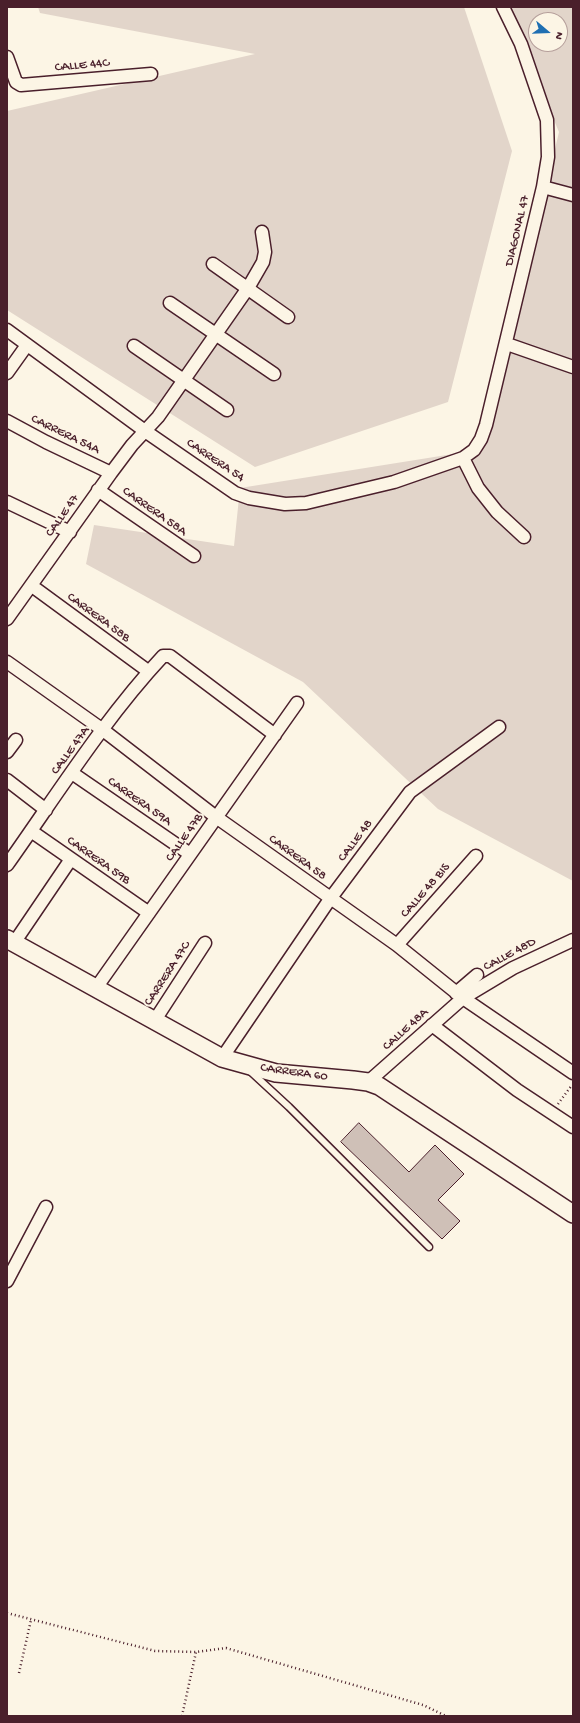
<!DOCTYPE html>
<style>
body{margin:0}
#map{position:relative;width:580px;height:1723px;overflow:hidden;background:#fcf5e5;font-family:"Gochi Hand",sans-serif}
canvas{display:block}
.frame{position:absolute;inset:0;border:8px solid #4a1f2b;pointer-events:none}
.north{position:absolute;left:528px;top:12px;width:40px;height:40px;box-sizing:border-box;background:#fcf5e5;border:1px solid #b59f9b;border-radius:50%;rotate:109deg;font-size:11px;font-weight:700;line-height:16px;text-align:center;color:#4a1f2b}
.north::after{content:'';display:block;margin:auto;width:14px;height:18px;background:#1f6fb2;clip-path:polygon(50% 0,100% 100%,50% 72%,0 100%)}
</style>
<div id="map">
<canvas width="580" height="1723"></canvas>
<div class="frame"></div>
<div class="north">N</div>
</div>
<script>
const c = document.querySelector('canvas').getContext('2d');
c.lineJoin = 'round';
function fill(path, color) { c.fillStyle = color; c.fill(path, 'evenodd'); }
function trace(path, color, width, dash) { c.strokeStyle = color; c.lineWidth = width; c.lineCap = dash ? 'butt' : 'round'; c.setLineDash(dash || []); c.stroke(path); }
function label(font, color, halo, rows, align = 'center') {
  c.font = font + ' "Gochi Hand",sans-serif'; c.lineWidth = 4; c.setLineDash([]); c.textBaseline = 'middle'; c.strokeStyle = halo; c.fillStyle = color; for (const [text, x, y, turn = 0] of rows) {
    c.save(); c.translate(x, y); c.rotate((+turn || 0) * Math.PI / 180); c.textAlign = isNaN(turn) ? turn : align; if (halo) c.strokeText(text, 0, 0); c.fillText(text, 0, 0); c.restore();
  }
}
const green = new Path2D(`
 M 38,7 L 464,7 L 512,151 L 448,402 L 255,467 L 7,310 L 7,111 L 255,54 L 40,13 Z
 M 506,7 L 573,7 L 573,881 L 438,809 L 303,682 L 86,564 L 94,525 L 234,546 L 240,488 L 478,450 L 508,345 L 559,132 ZM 536,20 L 560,20 L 560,44 L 536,44 Z`);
const building = new Path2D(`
 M 359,1123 L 409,1172 L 435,1145 L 464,1174 L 438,1200 L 460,1221 L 442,1239 L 341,1142 Z`);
const path = new Path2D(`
 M 558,1104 L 572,1085
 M 7,1613 L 155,1651 L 196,1652 L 226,1648 L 423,1705 L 446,1716
 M 19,1673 L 31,1620
 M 182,1716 L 196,1652`);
const lane = new Path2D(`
 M 250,1071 L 289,1107 L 429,1247`);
const street = new Path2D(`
 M 7,57 L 16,82 L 21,85 L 151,74
 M 543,187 L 573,195
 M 213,264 L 288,317
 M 170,303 L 274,374
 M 7,330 L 145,431 L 235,493 L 249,498 L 285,504 L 306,503 L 394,482 L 463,458 L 474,450 L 481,439 L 486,425 L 543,187 L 548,157 L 547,120 L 521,44 L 503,7
 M 507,344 L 573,367
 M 134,346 L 227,410
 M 7,373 L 27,345
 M 7,421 L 46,442 L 111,473
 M 463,458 L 478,488 L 497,512 L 524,537
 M 98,490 L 194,556
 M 7,502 L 70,532
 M 32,586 L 148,671
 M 7,619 L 111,473 L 132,445 L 158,417 L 248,288 L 263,262 L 265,252 L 262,232
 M 7,662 L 103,730 L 216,817 L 397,945 L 463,998 L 573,1073
 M 7,752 L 16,740
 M 72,773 L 190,854
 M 7,780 L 46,810
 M 31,831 L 149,913
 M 7,865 C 56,796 105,718 163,656 L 170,656 L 275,735
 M 14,943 L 71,859
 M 397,945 L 476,856
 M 96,988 L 297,703
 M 456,993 L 477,975
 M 155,1020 L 205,943
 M 432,1025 L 517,1090 L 573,1127
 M 222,1058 L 330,899 L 410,792 L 499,727
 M 368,1082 L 463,998 L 513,968 L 573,940
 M 7,1281 L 46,1207`);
const secondary = new Path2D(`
 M 7,939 L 222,1058 L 276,1073 L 353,1080 L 368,1082 L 379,1086 L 573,1214`);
const streetNames = [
 ["CALLE 44C",82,66,-5],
 ["DIAGONAL 47",518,231,-77],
 ["CARRERA 54A",65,435,26],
 ["CARRERA 54",215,461,34],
 ["CARRERA 58A",154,512,35],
 ["CALLE 47",63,516,-55],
 ["CARRERA 58B",98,618,36],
 ["CALLE 47A",71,751,-54],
 ["CARRERA 59A",139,802,35],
 ["CALLE 47B",185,838,-55],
 ["CALLE 48",356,841,-53],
 ["CARRERA 58",297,858,36],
 ["CARRERA 59B",98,861,35],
 ["CALLE 48 BIS",426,891,-49],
 ["CALLE 48D",510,955,-28],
 ["CARRERA 47C",168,974,-57],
 ["CALLE 48A",406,1030,-42],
 ["CARRERA 60",294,1073,8]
];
fill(green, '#e2d5ca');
fill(building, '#cfc0b7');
trace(building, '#4a1f2b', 1);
trace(lane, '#4a1f2b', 9);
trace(street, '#4a1f2b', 15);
trace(secondary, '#4a1f2b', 20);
trace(path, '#4a1f2b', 2.5, [1, 3]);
trace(lane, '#fcf5e5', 6);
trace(street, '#fcf5e5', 12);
trace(secondary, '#fcf5e5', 17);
label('13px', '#4a1f2b', '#fcf5e5', streetNames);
</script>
